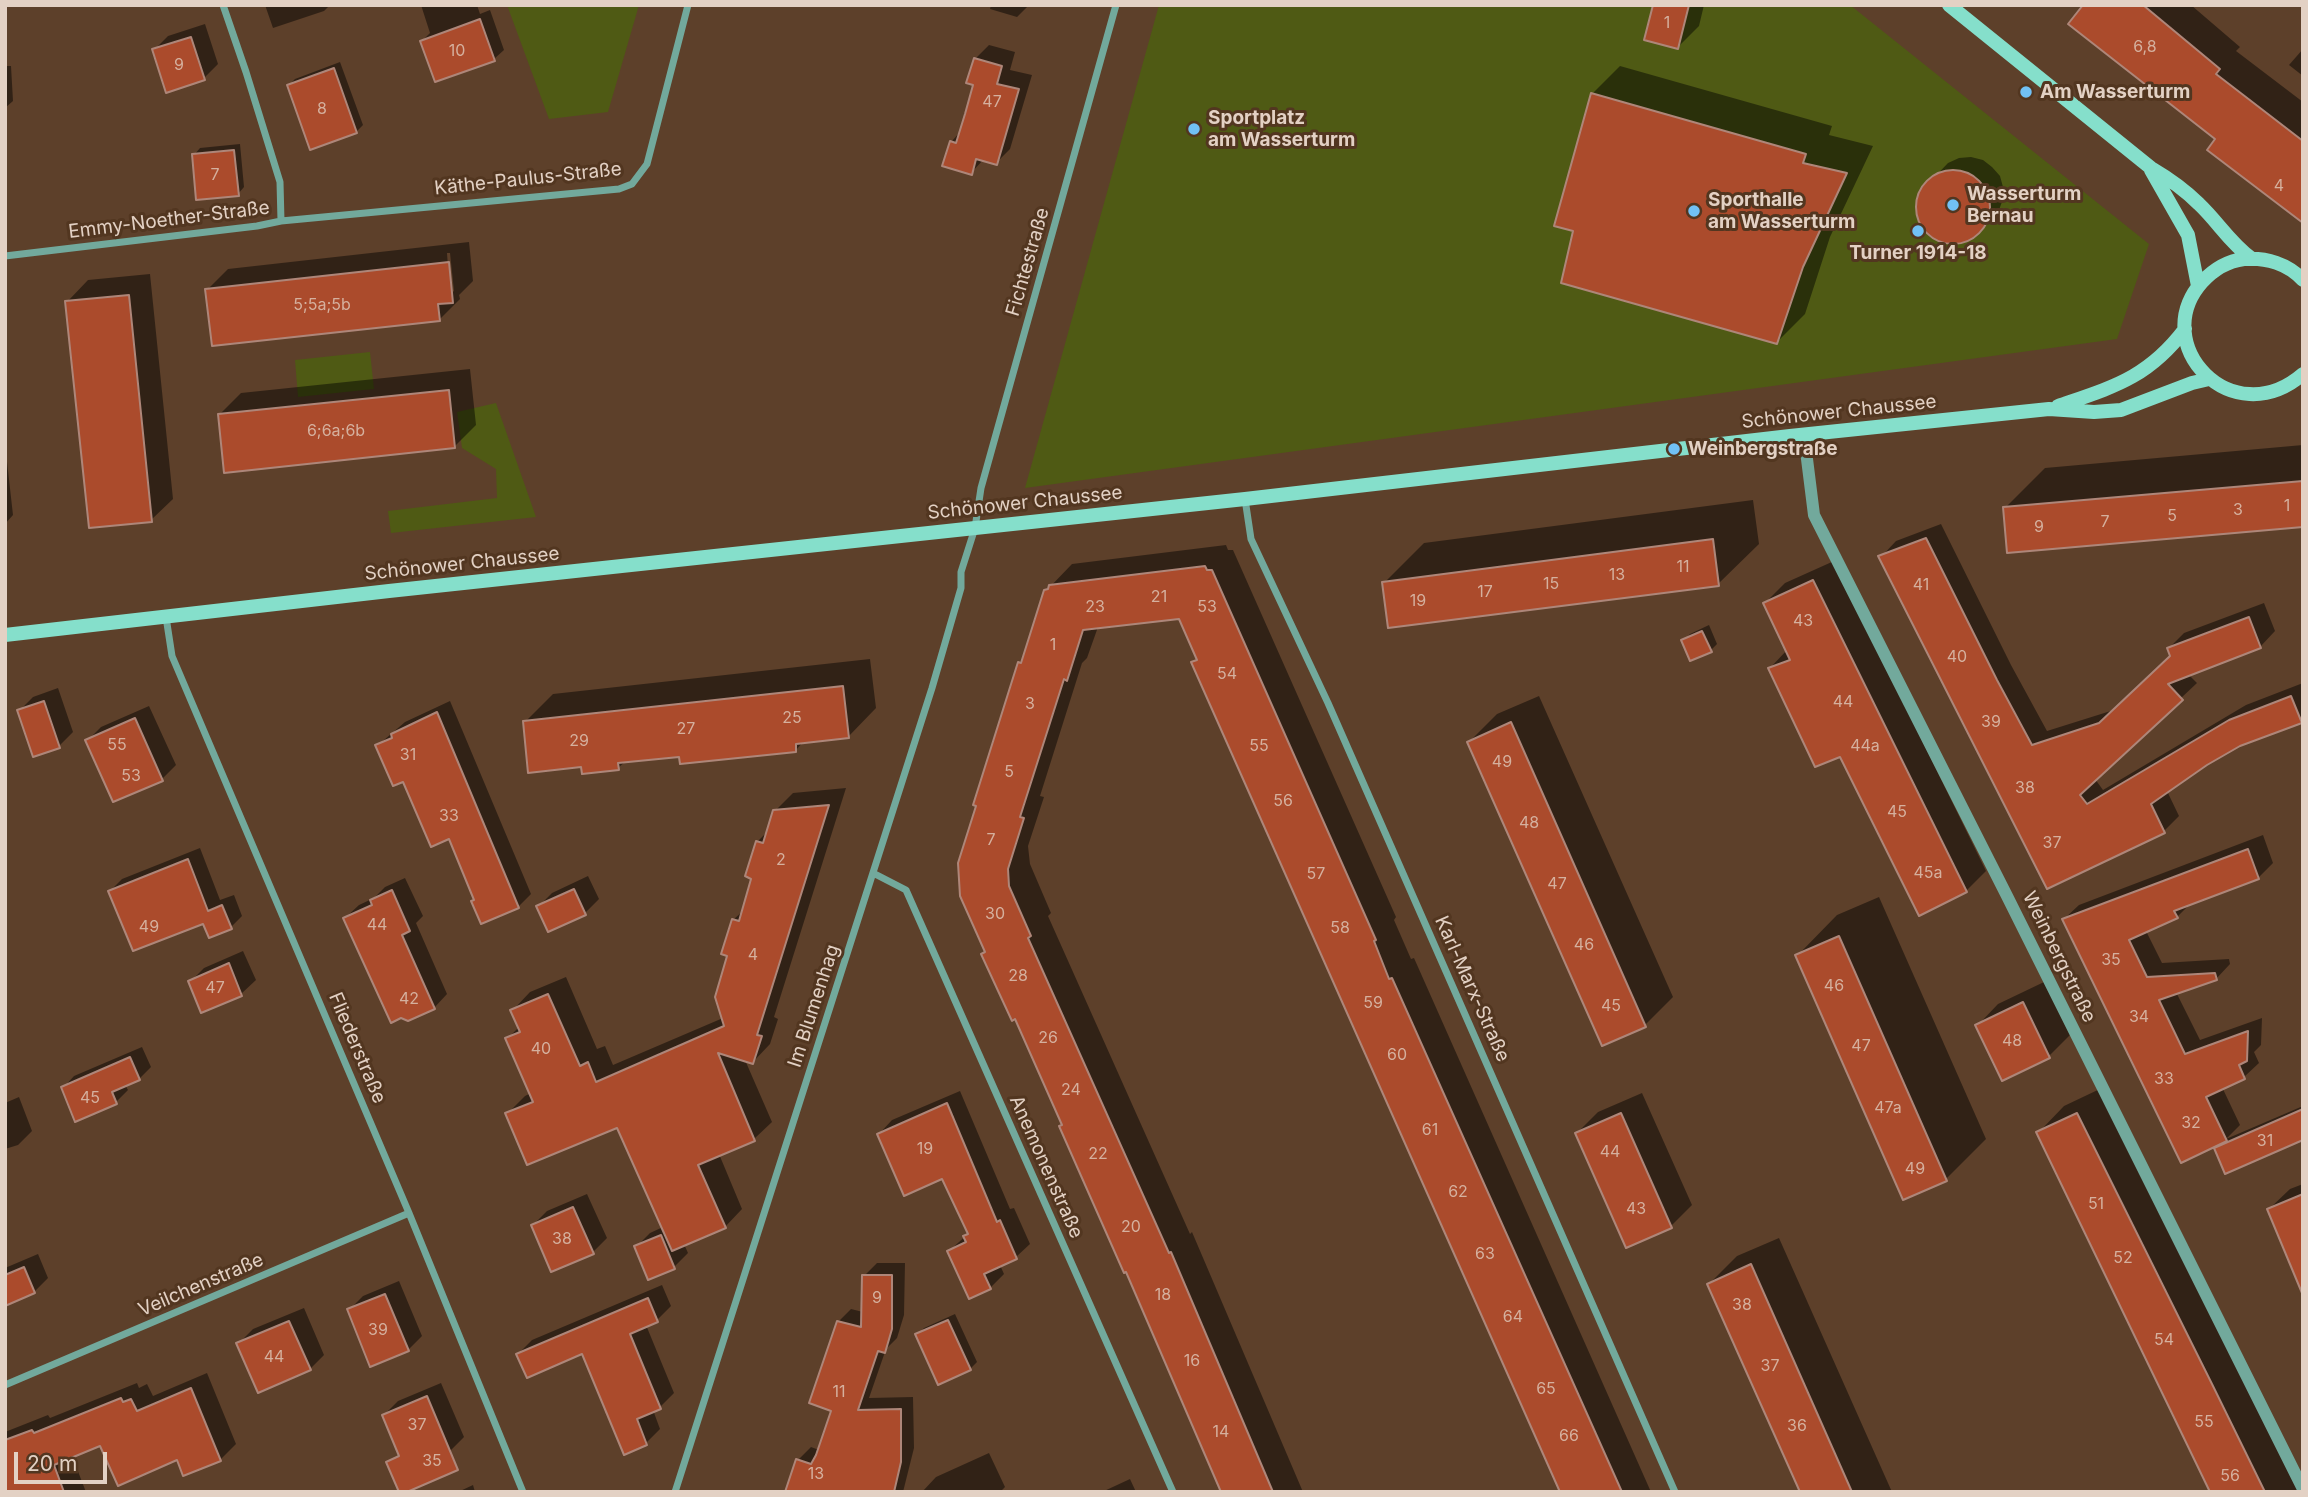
<!DOCTYPE html>
<meta charset="utf-8">
<style>
body{margin:0}
#map{position:relative;width:2308px;height:1497px;overflow:hidden;background:#5d402a;font-family:Inter,sans-serif}
canvas{display:block}
.frame{position:absolute;inset:0;border:7px solid #e3d1c4;pointer-events:none}
.scale{position:absolute;left:14px;top:1452px;width:93px;height:32px;box-sizing:border-box;border:4px solid #e3d1c4;border-top:0;padding-left:9px;font-size:21px;line-height:24px;white-space:nowrap;color:#e3d1c4;-webkit-text-stroke:5px #523620;paint-order:stroke}
</style>
<div id="map">
<canvas width="2308" height="1497"></canvas>
<div class="frame"></div>
<div class="scale">20 m</div>
</div>
<script>
const c = document.querySelector('canvas').getContext('2d');
c.lineJoin = 'round';
function fill(path, color) { c.fillStyle = color; c.fill(path, 'evenodd'); }
function trace(path, color, width, dash) { c.strokeStyle = color; c.lineWidth = width; c.lineCap = dash ? 'butt' : 'round'; c.setLineDash(dash || []); c.stroke(path); }
function label(font, color, halo, rows, align = 'center') {
  c.font = font + ' Inter,sans-serif'; c.lineWidth = 6; c.setLineDash([]); c.textBaseline = 'middle'; c.strokeStyle = halo; c.fillStyle = color; for (const [text, x, y, turn = 0] of rows) {
    c.save(); c.translate(x, y); c.rotate((+turn || 0) * Math.PI / 180); c.textAlign = isNaN(turn) ? turn : align; if (halo) c.strokeText(text, 0, 0); c.fillText(text, 0, 0); c.restore();
  }
}
const green = new Path2D(`
 M 507,5 L 639,5 L 608,112 L 549,119 Z
 M 1159,5 L 1850,5 L 2149,244 L 2117,339 L 1025,488 Z
 M 370,352 L 374,389 L 298,397 L 295,360 Z
 M 496,403 L 536,517 L 391,533 L 388,511 L 497,498 L 496,469 L 462,448 L 457,412 Z`);
const shadow = new Path2D(`
 M 265,5 L 330,5 L 324,11 L 273,28 Z
 M 421,5 L 477,5 L 480,14 L 490,10 L 504,50 L 494,59 L 422,41 L 430,33 Z
 M 991,5 L 1029,5 L 1017,17 L 990,9 Z
 M 1655,5 L 1704,5 L 1699,26 L 1678,47 Z
 M 2084,5 L 2191,5 L 2240,47 L 2236,51 L 2303,102 L 2303,221 Z
 M 205,24 L 218,64 L 204,78 L 154,50 L 168,36 Z
 M 989,45 L 1015,52 L 1010,70 L 1032,75 L 1010,149 L 996,163 L 984,159 L 971,173 L 951,142 L 961,131 L 975,84 L 975,59 Z
 M 2303,49 L 2303,76 L 2289,65 Z
 M 340,62 L 363,125 L 356,132 L 289,85 L 295,79 Z
 M 5,66 L 11,66 L 13,101 L 5,108 Z
 M 1620,66 L 1832,126 L 1829,135 L 1873,146 L 1830,237 L 1805,314 L 1777,342 L 1575,230 L 1592,94 Z
 M 240,144 L 244,187 L 238,194 L 194,155 L 200,148 Z
 M 1971,157 L 1983,160 L 1992,167 L 2000,176 L 2003,187 L 2003,199 L 1999,210 L 1967,240 L 1944,241 L 1934,237 L 1920,219 L 1920,197 L 1925,187 L 1948,163 L 1959,158 Z
 M 469,242 L 473,281 L 459,295 L 460,299 L 439,320 L 207,290 L 228,269 ZM 447,253 L 450,253 L 454,291 L 450,294 Z
 M 150,274 L 173,499 L 151,520 L 67,302 L 88,280 Z
 M 470,369 L 476,425 L 454,447 L 219,415 L 241,393 Z
 M 5,444 L 13,515 L 5,524 Z
 M 2303,445 L 2303,526 L 2005,508 L 2045,468 Z
 M 1753,500 L 1759,544 L 1718,584 L 1384,583 L 1424,543 Z
 M 1941,524 L 2011,665 L 2047,731 L 2117,709 L 2172,656 L 2169,648 L 2184,633 L 2264,603 L 2275,631 L 2260,647 L 2188,674 L 2197,683 L 2095,779 L 2103,790 L 2246,705 L 2303,683 L 2303,720 L 2240,745 L 2206,763 L 2167,791 L 2179,816 L 2164,831 L 2048,886 L 1881,557 L 1896,541 Z
 M 1226,545 L 1228,550 L 1233,550 L 1396,917 L 1394,920 L 1411,959 L 1414,958 L 1651,1492 L 1562,1492 L 1193,662 L 1198,658 L 1180,617 L 1098,627 L 1087,658 L 1082,663 L 1040,796 L 1044,797 L 1028,846 L 1030,864 L 1051,913 L 1048,916 L 1190,1234 L 1192,1232 L 1303,1492 L 1222,1492 L 986,951 L 1019,663 L 1025,657 L 1046,591 L 1072,564 Z
 M 1834,561 L 1986,871 L 1966,891 L 1841,755 L 1770,668 L 1787,650 L 1765,603 L 1785,583 Z
 M 1709,625 L 1717,644 L 1711,650 L 1683,641 L 1690,634 Z
 M 870,659 L 876,708 L 848,737 L 804,741 L 796,750 L 681,755 L 627,760 L 618,768 L 582,765 L 525,722 L 553,694 Z
 M 58,688 L 73,732 L 59,746 L 19,711 L 33,697 Z
 M 1539,696 L 1673,997 L 1645,1025 L 1469,742 L 1497,714 Z
 M 450,701 L 531,894 L 518,907 L 475,899 L 450,837 L 377,746 L 405,722 Z
 M 149,706 L 176,765 L 162,779 L 87,741 L 101,727 Z
 M 846,788 L 774,1017 L 778,1019 L 770,1044 L 753,1062 L 745,1060 L 772,1122 L 754,1139 L 719,1154 L 742,1209 L 725,1227 L 684,1244 L 688,1253 L 674,1267 L 649,1278 L 636,1247 L 650,1233 L 663,1227 L 618,1126 L 507,1114 L 525,1096 L 531,1093 L 507,1039 L 520,1026 L 513,1010 L 530,992 L 566,977 L 597,1049 L 605,1046 L 613,1065 L 723,1018 L 733,920 L 744,910 L 753,878 L 757,842 L 768,831 L 775,811 L 793,793 Z
 M 2263,835 L 2273,863 L 2258,878 L 2191,903 L 2177,917 L 2146,931 L 2162,963 L 2229,959 L 2230,964 L 2216,979 L 2176,992 L 2200,1040 L 2262,1018 L 2261,1045 L 2254,1052 L 2259,1063 L 2244,1077 L 2222,1087 L 2240,1125 L 2226,1139 L 2303,1106 L 2303,1138 L 2216,1148 L 2221,1143 L 2064,919 L 2079,905 Z
 M 200,848 L 220,900 L 234,895 L 242,916 L 231,927 L 204,922 L 110,891 L 122,879 Z
 M 588,876 L 599,899 L 585,913 L 538,907 L 552,893 Z
 M 405,878 L 423,916 L 416,923 L 447,994 L 434,1008 L 401,1016 L 345,918 L 359,905 L 374,898 L 385,887 Z
 M 1879,897 L 1986,1139 L 1946,1179 L 1797,956 L 1837,915 Z
 M 243,951 L 256,980 L 241,994 L 202,1011 L 190,982 L 204,968 Z
 M 2044,982 L 2070,1035 L 2049,1056 L 1977,1026 L 1998,1004 Z
 M 142,1047 L 151,1067 L 139,1079 L 125,1085 L 128,1090 L 116,1102 L 63,1088 L 74,1076 Z
 M 2104,1087 L 2303,1492 L 2211,1492 L 2038,1133 L 2064,1106 Z
 M 960,1091 L 1010,1209 L 1014,1208 L 1030,1244 L 1016,1257 L 1000,1265 L 1004,1274 L 990,1288 L 949,1251 L 969,1233 L 943,1177 L 879,1134 L 892,1120 Z
 M 1642,1093 L 1692,1205 L 1671,1226 L 1577,1133 L 1598,1112 Z
 M 19,1097 L 32,1131 L 18,1145 L 5,1149 L 5,1103 Z
 M 2303,1184 L 2303,1255 L 2269,1209 L 2290,1189 Z
 M 587,1194 L 607,1238 L 593,1252 L 533,1225 L 547,1211 Z
 M 1779,1238 L 1892,1492 L 1802,1492 L 1709,1284 L 1737,1256 Z
 M 38,1254 L 48,1278 L 34,1292 L 5,1304 L 5,1268 Z
 M 877,1263 L 905,1263 L 904,1315 L 897,1338 L 886,1349 L 869,1398 L 913,1397 L 914,1448 L 903,1492 L 787,1492 L 798,1460 L 811,1447 L 819,1450 L 834,1410 L 838,1322 L 851,1309 L 863,1312 L 864,1276 Z
 M 399,1281 L 422,1336 L 408,1350 L 349,1310 L 363,1296 Z
 M 662,1285 L 671,1306 L 657,1320 L 646,1325 L 674,1393 L 660,1407 L 653,1410 L 660,1429 L 646,1443 L 625,1452 L 583,1352 L 518,1354 L 532,1340 Z
 M 304,1308 L 324,1355 L 310,1369 L 238,1344 L 253,1329 Z
 M 955,1314 L 977,1362 L 970,1369 L 917,1335 L 924,1328 Z
 M 207,1373 L 236,1444 L 220,1460 L 178,1457 L 101,1444 L 72,1456 L 86,1492 L 5,1492 L 5,1432 L 48,1415 L 50,1418 L 137,1383 L 139,1388 L 147,1384 L 153,1396 Z
 M 441,1383 L 464,1437 L 450,1451 L 384,1415 L 398,1401 Z
 M 989,1453 L 1005,1487 L 1000,1492 L 922,1492 L 936,1477 Z
 M 1130,1479 L 1136,1492 L 1102,1492 Z
 M 473,1485 L 475,1492 L 458,1492 Z`);
const building = new Path2D(`
 M 1653,5 L 1689,5 L 1678,49 L 1644,40 Z
 M 2083,5 L 2143,5 L 2220,69 L 2216,74 L 2303,141 L 2303,223 L 2207,150 L 2215,139 L 2068,24 Z
 M 480,19 L 495,61 L 435,82 L 420,41 Z
 M 191,37 L 205,80 L 166,93 L 152,49 Z
 M 974,58 L 1002,66 L 997,84 L 1019,89 L 997,165 L 976,159 L 972,175 L 942,166 L 950,141 L 956,143 L 965,114 L 973,85 L 966,83 Z
 M 334,68 L 357,133 L 310,150 L 287,85 Z
 M 1591,93 L 1806,154 L 1803,163 L 1847,173 L 1803,267 L 1777,344 L 1561,283 L 1573,231 L 1554,226 Z
 M 234,150 L 239,196 L 196,200 L 192,154 Z
 M1916 207a37 37 0 1 1 74 0a37 37 0 1 1-74 0Z
 M 449,262 L 453,303 L 438,304 L 440,321 L 212,346 L 205,289 Z
 M 129,295 L 152,522 L 89,528 L 65,301 Z
 M 449,390 L 455,448 L 224,473 L 218,414 Z
 M 2303,481 L 2303,527 L 2007,553 L 2003,507 Z
 M 1926,538 L 1997,680 L 2032,745 L 2099,723 L 2170,656 L 2167,648 L 2249,617 L 2261,648 L 2168,684 L 2183,700 L 2080,795 L 2087,804 L 2229,720 L 2291,696 L 2302,723 L 2240,746 L 2207,765 L 2151,804 L 2165,833 L 2047,889 L 1878,556 Z
 M 1713,539 L 1719,586 L 1388,628 L 1382,582 Z
 M 1205,566 L 1207,570 L 1212,570 L 1376,940 L 1374,941 L 1389,979 L 1392,978 L 1622,1492 L 1560,1492 L 1191,662 L 1197,660 L 1179,619 L 1083,630 L 1067,681 L 1064,679 L 1020,817 L 1024,818 L 1008,869 L 1009,886 L 1031,936 L 1028,938 L 1169,1253 L 1171,1252 L 1273,1492 L 1221,1492 L 1126,1272 L 1124,1273 L 1059,1126 L 1062,1125 L 1015,1019 L 1012,1021 L 981,954 L 985,952 L 960,896 L 958,863 L 976,806 L 973,805 L 1018,662 L 1021,663 L 1044,590 L 1048,589 L 1049,585 Z
 M 1813,580 L 1967,892 L 1919,916 L 1840,757 L 1815,767 L 1768,668 L 1790,660 L 1763,603 Z
 M 1702,631 L 1712,652 L 1690,661 L 1681,640 Z
 M 843,686 L 849,738 L 796,744 L 796,752 L 680,764 L 679,757 L 618,763 L 619,770 L 582,774 L 581,767 L 528,773 L 523,721 Z
 M 44,701 L 60,748 L 33,757 L 17,710 Z
 M 437,712 L 519,908 L 481,924 L 471,901 L 474,900 L 449,839 L 431,847 L 403,782 L 393,786 L 375,745 L 392,738 L 391,734 Z
 M 135,718 L 163,781 L 113,802 L 85,740 Z
 M 1511,722 L 1646,1027 L 1602,1046 L 1467,742 Z
 M 829,805 L 757,1035 L 762,1036 L 753,1064 L 718,1053 L 755,1141 L 698,1165 L 726,1228 L 672,1251 L 617,1128 L 527,1165 L 505,1113 L 533,1102 L 505,1038 L 520,1032 L 510,1010 L 548,994 L 580,1066 L 588,1062 L 596,1082 L 724,1026 L 715,997 L 727,956 L 721,954 L 732,919 L 739,921 L 751,879 L 745,876 L 756,841 L 763,843 L 773,810 Z
 M 2248,849 L 2259,879 L 2174,911 L 2178,918 L 2129,940 L 2147,977 L 2215,973 L 2217,980 L 2159,1000 L 2185,1054 L 2248,1031 L 2247,1061 L 2239,1065 L 2245,1079 L 2206,1097 L 2227,1141 L 2181,1163 L 2062,919 Z
 M 188,859 L 208,911 L 222,905 L 232,929 L 209,938 L 203,924 L 133,951 L 108,891 Z
 M 574,889 L 586,915 L 548,932 L 536,906 Z
 M 392,890 L 410,931 L 402,935 L 435,1009 L 408,1021 L 401,1018 L 391,1023 L 343,918 L 372,905 L 370,900 Z
 M 1839,936 L 1947,1181 L 1903,1200 L 1795,955 Z
 M 229,963 L 242,996 L 201,1013 L 188,981 Z
 M 2023,1002 L 2050,1058 L 2002,1081 L 1975,1025 Z
 M 130,1057 L 140,1080 L 112,1092 L 117,1104 L 75,1122 L 61,1087 Z
 M 947,1103 L 997,1222 L 1000,1220 L 1017,1259 L 984,1274 L 991,1289 L 969,1299 L 947,1251 L 966,1242 L 963,1236 L 968,1234 L 942,1179 L 904,1196 L 877,1134 Z
 M 2303,1109 L 2303,1140 L 2225,1174 L 2214,1148 Z
 M 1621,1113 L 1672,1228 L 1626,1248 L 1575,1133 Z
 M 2077,1113 L 2212,1384 L 2265,1492 L 2210,1492 L 2036,1132 Z
 M 2303,1194 L 2303,1293 L 2302,1293 L 2267,1209 Z
 M 573,1207 L 594,1254 L 551,1272 L 531,1225 Z
 M 661,1235 L 675,1269 L 648,1280 L 634,1246 Z
 M 1751,1264 L 1778,1325 L 1852,1492 L 1800,1492 L 1707,1284 Z
 M 24,1267 L 35,1293 L 5,1306 L 5,1275 Z
 M 862,1275 L 892,1275 L 892,1329 L 885,1353 L 878,1351 L 858,1410 L 901,1409 L 901,1462 L 894,1492 L 785,1492 L 796,1459 L 811,1464 L 816,1455 L 831,1411 L 809,1403 L 837,1321 L 861,1327 Z
 M 385,1294 L 409,1351 L 370,1367 L 347,1309 Z
 M 648,1298 L 658,1322 L 630,1334 L 661,1409 L 637,1419 L 647,1445 L 624,1455 L 582,1354 L 527,1378 L 516,1354 Z
 M 948,1320 L 971,1370 L 938,1385 L 915,1334 Z
 M 289,1321 L 311,1370 L 258,1393 L 236,1343 Z
 M 191,1388 L 221,1461 L 183,1476 L 177,1460 L 118,1486 L 100,1446 L 54,1465 L 64,1492 L 5,1492 L 5,1440 L 32,1430 L 34,1433 L 121,1398 L 123,1402 L 131,1399 L 137,1411 Z
 M 427,1396 L 458,1470 L 407,1492 L 399,1492 L 386,1462 L 399,1456 L 382,1415 Z`);
const minor = new Path2D(`
 M 223,5 L 246,72 L 280,182 L 281,221
 M 5,256 L 257,226 L 281,221 L 619,189 L 632,184 L 647,164 L 688,5
 M 1245,499 L 1251,539 L 1328,703 L 1675,1492
 M 166,617 L 172,656 L 409,1213 L 523,1492
 M 873,873 L 906,890 L 1173,1492
 M 5,1385 L 409,1213
 M 675,1492 L 932,688 L 961,588 L 961,572 L 975,528 L 981,488 L 1116,5`);
const tertiary = new Path2D(`
 M 1804,435 L 1814,515 L 2007,896 L 2303,1489`);
const secondary = new Path2D(`
 M 1949,5 L 2151,168 C 2168,178 2185,190 2199,204 C 2219,223 2229,242 2252,259
 M 2151,170 L 2188,235 L 2198,286
 M 2303,280 C 2288,264 2266,257 2244,259 C 2228,261 2213,270 2202,282 C 2147,344 2232,435 2303,374
 M 2058,406 C 2113,387 2148,378 2185,329
 M 5,635 L 389,591 L 1245,499 L 1790,436 L 2049,409 L 2094,412 L 2121,410 L 2192,383 L 2209,379`);
const markers = [
 [2026,92,7,"#71c1f5"],
 [1194,129,7,"#71c1f5"],
 [1953,205,7,"#71c1f5"],
 [1694,211,7,"#71c1f5"],
 [1918,231,7,"#71c1f5"],
 [1674,449,7,"#71c1f5"]
];
const numberNames = [
 ["1",1667,23],
 ["6,8",2145,47],
 ["10",457,51],
 ["9",179,65],
 ["47",992,102],
 ["8",322,109],
 ["7",215,175],
 ["4",2279,186],
 ["5;5a;5b",322,305],
 ["6;6a;6b",336,431],
 ["1",2287,506],
 ["3",2238,510],
 ["5",2172,516],
 ["7",2105,522],
 ["9",2039,527],
 ["11",1683,567],
 ["13",1617,575],
 ["15",1551,584],
 ["41",1921,585],
 ["17",1485,592],
 ["21",1159,597],
 ["19",1418,601],
 ["23",1095,607],
 ["53",1207,607],
 ["43",1803,621],
 ["1",1053,645],
 ["40",1957,657],
 ["54",1227,674],
 ["44",1843,702],
 ["3",1030,704],
 ["25",792,718],
 ["39",1991,722],
 ["27",686,729],
 ["29",579,741],
 ["55",117,745],
 ["55",1259,746],
 ["44a",1865,746],
 ["31",408,755],
 ["49",1502,762],
 ["5",1009,772],
 ["53",131,776],
 ["38",2025,788],
 ["56",1283,801],
 ["45",1897,812],
 ["33",449,816],
 ["48",1529,823],
 ["7",991,840],
 ["37",2052,843],
 ["2",781,860],
 ["45a",1928,873],
 ["57",1316,874],
 ["47",1557,884],
 ["30",995,914],
 ["44",377,925],
 ["49",149,927],
 ["58",1340,928],
 ["46",1584,945],
 ["4",753,955],
 ["35",2111,960],
 ["28",1018,976],
 ["46",1834,986],
 ["47",215,988],
 ["42",409,999],
 ["59",1373,1003],
 ["45",1611,1006],
 ["34",2139,1017],
 ["26",1048,1038],
 ["48",2012,1041],
 ["47",1861,1046],
 ["40",541,1049],
 ["60",1397,1055],
 ["33",2164,1079],
 ["24",1071,1090],
 ["45",90,1098],
 ["47a",1888,1108],
 ["32",2191,1123],
 ["61",1430,1130],
 ["31",2265,1141],
 ["19",925,1149],
 ["44",1610,1152],
 ["22",1098,1154],
 ["49",1915,1169],
 ["62",1458,1192],
 ["51",2096,1204],
 ["43",1636,1209],
 ["20",1131,1227],
 ["38",562,1239],
 ["63",1485,1254],
 ["52",2123,1258],
 ["18",1163,1295],
 ["9",877,1298],
 ["38",1742,1305],
 ["64",1513,1317],
 ["39",378,1330],
 ["54",2164,1340],
 ["44",274,1357],
 ["16",1192,1361],
 ["37",1770,1366],
 ["65",1546,1389],
 ["11",839,1392],
 ["55",2204,1422],
 ["37",417,1425],
 ["36",1797,1426],
 ["14",1221,1432],
 ["66",1569,1436],
 ["35",432,1461],
 ["13",816,1474],
 ["56",2230,1476]
];
const poiNames = [
 ["Am Wasserturm",2040,92],
 ["Sportplatz",1208,118],
 ["am Wasserturm",1208,140],
 ["Wasserturm",1967,194],
 ["Bernau",1967,216],
 ["Sporthalle",1708,200],
 ["am Wasserturm",1708,222],
 ["Turner 1914-18",1918,253,"center"],
 ["Weinbergstraße",1688,449]
];
const streetNames = [
 ["Käthe-Paulus-Straße",528,179,-6],
 ["Emmy-Noether-Straße",169,220,-7],
 ["Fichtestraße",1028,262,-74],
 ["Schönower Chaussee",1839,412,-6],
 ["Schönower Chaussee",1025,503,-6],
 ["Schönower Chaussee",462,564,-6],
 ["Weinbergstraße",2059,957,64],
 ["Karl-Marx-Straße",1472,989,66],
 ["Im Blumenhag",814,1006,-72],
 ["Fliederstraße",357,1048,67],
 ["Anemonenstraße",1046,1167,66],
 ["Veilchenstraße",201,1285,-23]
];
fill(green, '#4f5a14');
fill(shadow, '#0007');
fill(building, '#ab4b2c');
trace(building, '#ae8679', 2);
trace(minor, '#72a99c', 7);
trace(tertiary, '#72a99c', 12);
trace(secondary, '#85dfcb', 14);
for (const [x, y, r, color] of markers) { const dot = new Path2D(); dot.arc(x, y, r, 0, 2 * Math.PI); c.fillStyle = color; c.fill(dot); trace(dot, '#523620', 2.5); }
label('16px', '#d5b09e', null, numberNames);
label('bold 19px', '#e3d1c4', '#523620', poiNames, 'left');
label('19px', '#e3d1c4', '#523620', streetNames);
</script>
